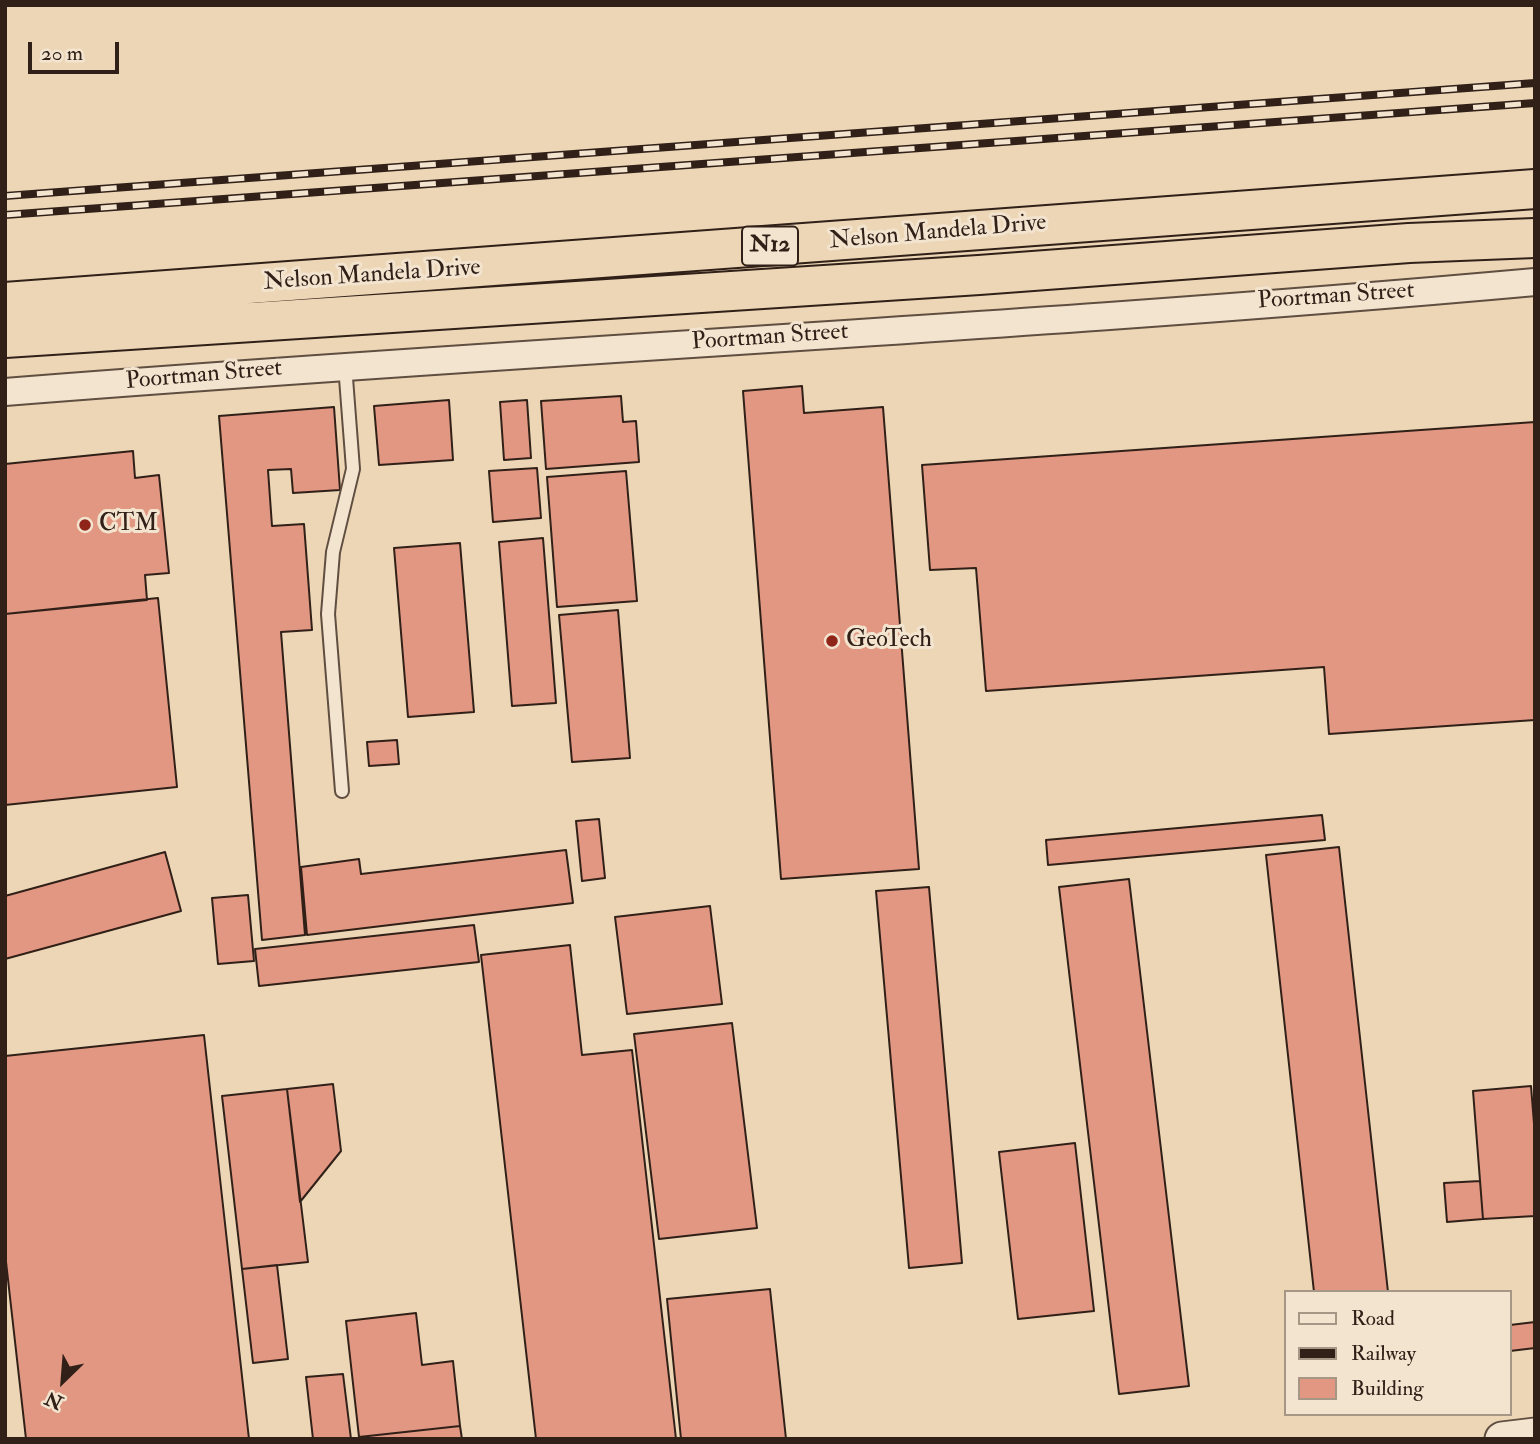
<!DOCTYPE html>
<style>
body{margin:0}
#map{position:relative;width:1540px;height:1444px;overflow:hidden;background:#ecd6b6;font-family:"IM FELL Double Pica",serif}
canvas{display:block}
.frame{position:absolute;inset:0;border:7px solid #312018;pointer-events:none}
.legend{position:absolute;left:1284px;top:1290px;width:228px;height:126px;box-sizing:border-box;background:#f3e4d0;border:2px solid #a59686;margin:0;padding:9px 12px;list-style:none;font-size:21px;color:#312018}
.legend li{display:flex;align-items:center;gap:14px;height:35px}
.legend b{width:35px;border:2px solid #a59686}
.north{position:absolute;left:28px;top:1346px;width:70px;height:70px;-webkit-text-stroke:5px #f3e4d0;paint-order:stroke;rotate:205deg;font-size:19px;font-weight:700;line-height:28px;text-align:center;color:#312018}
.north::after{content:'';display:block;margin:auto;width:24px;height:32px;background:#312018;clip-path:polygon(50% 0,100% 100%,50% 72%,0 100%)}
.scale{position:absolute;left:28px;top:42px;width:91px;height:32px;box-sizing:border-box;border:4px solid #312018;border-top:0;padding-left:9px;font-size:21px;line-height:24px;white-space:nowrap;color:#312018;-webkit-text-stroke:5px #f3e4d0;paint-order:stroke}
</style>
<div id="map">
<canvas width="1540" height="1444"></canvas>
<div class="frame"></div>
<ul class="legend">
<li><b style="height:9px;background:#f3e4d0"></b>Road</li>
<li><b style="height:9px;background:#312018"></b>Railway</li>
<li><b style="height:19px;background:#e19781"></b>Building</li>
</ul>
<div class="north">N</div>
<div class="scale">20 m</div>
</div>
<script>
const c = document.querySelector('canvas').getContext('2d');
c.lineJoin = 'round';
function fill(path, color) { c.fillStyle = color; c.fill(path, 'evenodd'); }
function trace(path, color, width, dash) { c.strokeStyle = color; c.lineWidth = width; c.lineCap = dash ? 'butt' : 'round'; c.setLineDash(dash || []); c.stroke(path); }
function label(font, color, halo, rows, align = 'center') {
  c.font = font + ' "IM FELL Double Pica",serif'; c.lineWidth = 6; c.setLineDash([]); c.textBaseline = 'middle'; c.strokeStyle = halo; c.fillStyle = color; for (const [text, x, y, turn = 0] of rows) {
    c.save(); c.translate(x, y); c.rotate((+turn || 0) * Math.PI / 180); c.textAlign = isNaN(turn) ? turn : align; if (halo) c.strokeText(text, 0, 0); c.fillText(text, 0, 0); c.restore();
  }
}
const building = new Path2D(`
 M 802,386 L 804,413 L 883,407 L 919,869 L 781,879 L 743,391 Z
 M 621,396 L 623,422 L 636,421 L 639,462 L 546,469 L 541,401 Z
 M 449,400 L 453,460 L 379,465 L 374,406 Z
 M 527,400 L 531,458 L 504,460 L 500,402 Z
 M 334,407 L 340,490 L 293,493 L 291,469 L 268,470 L 272,526 L 304,524 L 312,630 L 281,632 L 305,935 L 262,940 L 219,416 Z
 M 1535,422 L 1535,720 L 1329,734 L 1324,667 L 986,691 L 976,568 L 930,570 L 922,465 Z
 M 133,451 L 135,478 L 159,475 L 169,573 L 145,575 L 147,600 L 5,614 L 5,464 Z
 M 537,468 L 541,518 L 493,522 L 489,471 Z
 M 626,471 L 637,601 L 557,607 L 547,477 Z
 M 543,538 L 556,703 L 512,706 L 499,542 Z
 M 460,543 L 474,712 L 408,717 L 394,548 Z
 M 158,598 L 177,787 L 5,805 L 5,614 Z
 M 618,610 L 630,758 L 572,762 L 559,615 Z
 M 397,740 L 399,764 L 369,766 L 367,742 Z
 M 1322,815 L 1325,840 L 1048,865 L 1046,840 Z
 M 599,819 L 605,878 L 582,881 L 576,821 Z
 M 1339,847 L 1388,1292 L 1314,1292 L 1266,855 Z
 M 566,850 L 573,903 L 307,935 L 301,867 L 359,859 L 361,874 Z
 M 165,852 L 181,911 L 5,959 L 5,896 Z
 M 1129,879 L 1189,1386 L 1119,1394 L 1059,887 Z
 M 929,887 L 962,1263 L 909,1268 L 876,891 Z
 M 248,895 L 254,961 L 218,964 L 212,898 Z
 M 710,906 L 722,1004 L 627,1014 L 615,917 Z
 M 474,925 L 479,962 L 259,986 L 255,949 Z
 M 570,945 L 582,1055 L 632,1050 L 676,1439 L 536,1439 L 481,955 Z
 M 732,1023 L 757,1228 L 659,1239 L 634,1034 Z
 M 204,1035 L 249,1439 L 26,1439 L 5,1253 L 5,1056 Z
 M 333,1084 L 341,1151 L 300,1202 L 287,1089 Z
 M 1531,1086 L 1535,1136 L 1535,1216 L 1483,1219 L 1473,1091 Z
 M 287,1089 L 308,1262 L 242,1269 L 222,1096 Z
 M 1075,1143 L 1094,1311 L 1018,1319 L 999,1152 Z
 M 1480,1181 L 1483,1219 L 1447,1222 L 1444,1183 Z
 M 277,1265 L 288,1359 L 253,1363 L 242,1269 Z
 M 770,1289 L 786,1439 L 681,1439 L 667,1299 Z
 M 416,1313 L 422,1365 L 453,1361 L 460,1426 L 359,1437 L 346,1321 Z
 M 1535,1322 L 1535,1348 L 1510,1351 L 1510,1325 Z
 M 343,1374 L 351,1439 L 313,1439 L 306,1377 Z
 M 460,1426 L 462,1439 L 359,1439 L 359,1437 Z`);
const service = new Path2D(`
 M 342,791 L 328,614 L 333,552 L 353,469 L 345,365`);
const minor = new Path2D(`
 M 5,392 C 515,351 1026,328 1535,282`);
const tertiary = new Path2D(`
 M 1502,1439 L 1535,1435`);
const trunk = new Path2D(`
 M 5,302 L 1535,189
 M 5,338 L 979,275 L 1409,243 L 1535,238`);
const rail = new Path2D(`
 M 5,196 L 1535,83
 M 5,215 L 1535,103`);
const markers = [
 [85,525,7,"#8f2418"],
 [832,641,7,"#8f2418"]
];
const shields = [
 [770,246,56]
];
const shieldNames = [
 ["N12",770,246]
];
const streetNames = [
 ["Nelson Mandela Drive",938,233,-5],
 ["Nelson Mandela Drive",372,276,-4],
 ["Poortman Street",1336,297,-4],
 ["Poortman Street",770,338,-4],
 ["Poortman Street",204,376,-5]
];
const poiNames = [
 ["CTM",99,525],
 ["GeoTech",846,641]
];
fill(building, '#e19781');
trace(building, '#312018', 2);
trace(service, '#604e40', 16);
trace(minor, '#604e40', 30);
trace(tertiary, '#604e40', 37);
trace(trunk, '#312018', 42);
trace(service, '#f3e4d0', 12);
trace(minor, '#f3e4d0', 26);
trace(tertiary, '#f3e4d0', 33);
trace(trunk, '#ecd6b6', 38);
trace(rail, '#312018', 8);
trace(rail, '#f3e4d0', 5, [16]);
for (const [x, y, r, color] of markers) { const dot = new Path2D(); dot.arc(x, y, r, 0, 2 * Math.PI); c.fillStyle = color; c.fill(dot); trace(dot, '#f3e4d0', 2.5); }
for (const [x, y, w] of shields) { const box = new Path2D(); box.roundRect(x - w / 2, y - 19.5, w, 39, 5); c.fillStyle = '#f3e4d0'; c.fill(box); trace(box, '#312018', 2); }
label('bold 23px', '#312018', null, shieldNames);
label('24px', '#312018', '#f3e4d0', streetNames);
label('24px', '#312018', '#f3e4d0', poiNames, 'left');
</script>
